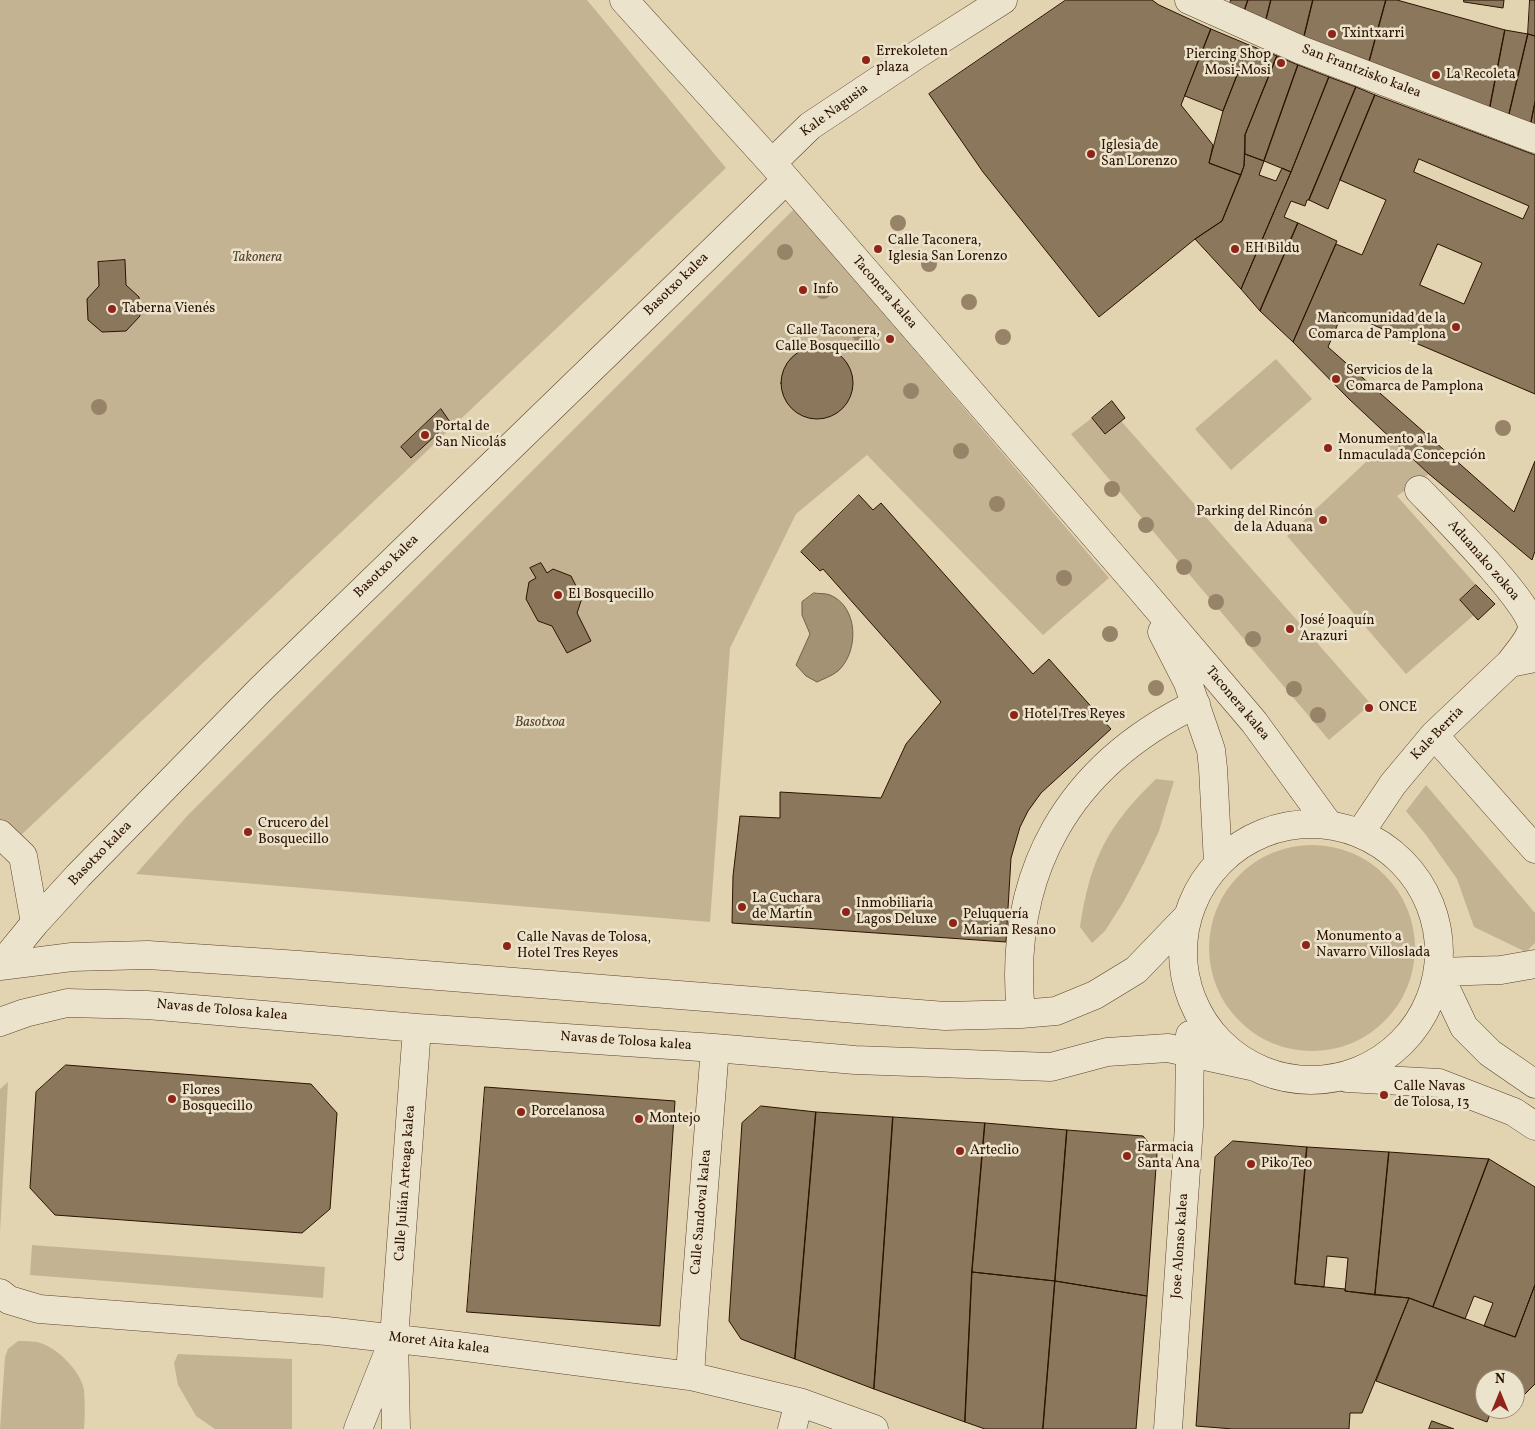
<!DOCTYPE html>
<meta charset="utf-8">
<style>
body{margin:0}
#map{position:relative;width:1535px;height:1429px;overflow:hidden;background:#e2d4b1;font-family:Vollkorn,serif}
canvas{display:block}
.north{position:absolute;left:1475px;top:1369px;width:50px;height:50px;box-sizing:border-box;background:#ece3cc;border:1px solid #9f8f7a;border-radius:50%;rotate:0deg;font-size:14px;font-weight:700;line-height:20px;text-align:center;color:#2c1200}
.north::after{content:'';display:block;margin:auto;width:18px;height:22px;background:#8f2418;clip-path:polygon(50% 0,100% 100%,50% 72%,0 100%)}
</style>
<div id="map">
<canvas width="1535" height="1429"></canvas>
<div class="north">N</div>
</div>
<script>
const c = document.querySelector('canvas').getContext('2d');
c.lineJoin = 'round';
function fill(path, color) { c.fillStyle = color; c.fill(path, 'evenodd'); }
function trace(path, color, width, dash) { c.strokeStyle = color; c.lineWidth = width; c.lineCap = dash ? 'butt' : 'round'; c.setLineDash(dash || []); c.stroke(path); }
function label(font, color, halo, rows, align = 'center') {
  c.font = font + ' Vollkorn,serif'; c.lineWidth = 5; c.setLineDash([]); c.textBaseline = 'middle'; c.strokeStyle = halo; c.fillStyle = color; for (const [text, x, y, turn = 0] of rows) {
    c.save(); c.translate(x, y); c.rotate((+turn || 0) * Math.PI / 180); c.textAlign = isNaN(turn) ? turn : align; if (halo) c.strokeText(text, 0, 0); c.fillText(text, 0, 0); c.restore();
  }
}
const green = new Path2D(`
 M 0,0 L 587,0 L 726,168 L 0,855 Z
 M 794,209 L 1109,578 L 1043,635 L 867,455 L 796,514 L 730,648 L 710,922 L 136,874 L 188,815 Z
 M 1276,359 L 1312,399 L 1231,470 L 1195,429 Z
 M 1092,418 L 1105,434 L 1121,421 L 1371,704 L 1329,740 L 1071,434 Z
 M 1393,440 L 1429,474 L 1397,496 L 1476,585 L 1460,600 L 1474,615 L 1406,674 L 1287,536 L 1366,462 Z
 M 1156,779 L 1174,781 L 1159,831 L 1144,863 L 1124,901 L 1105,931 L 1092,943 L 1080,927 C 1090,860 1107,826 1156,779 Z
 M 1426,785 L 1535,913 L 1535,943 L 1526,952 L 1474,927 L 1457,879 L 1426,835 L 1406,811 Z
 M1209 948a103 103 0 1 1 206 0a103 103 0 1 1-206 0Z
 M 8,1082 L 0,1233 L 0,1089 Z
 M 32,1245 L 325,1267 L 323,1298 L 30,1275 Z
 M 18,1341 C 24,1341 31,1341 37,1342 C 56,1346 81,1371 84,1390 C 85,1403 85,1417 84,1429 L 0,1429 L 5,1357 L 8,1349 Z
 M 178,1354 L 292,1359 L 292,1429 L 215,1429 L 196,1416 L 178,1385 L 174,1363 Z`);
const water = new Path2D(`
 M 814,593 C 819,594 825,593 830,595 C 859,607 859,652 838,671 C 832,676 823,679 817,682 L 806,676 L 796,665 L 810,634 L 802,615 L 802,602 Z`);
const building = new Path2D(`
 M 1066,0 L 1152,0 L 1159,5 L 1211,29 L 1181,105 L 1213,145 L 1209,163 L 1241,175 L 1222,221 L 1195,239 L 1099,317 L 983,172 L 929,94 Z
 M 1231,0 L 1248,0 L 1243,15 L 1228,10 Z
 M 1248,0 L 1271,0 L 1265,24 L 1243,15 Z
 M 1271,0 L 1313,0 L 1303,41 L 1265,24 Z
 M 1313,0 L 1386,0 L 1368,66 L 1303,41 Z
 M 1386,0 L 1397,0 L 1505,30 L 1489,112 L 1368,66 Z
 M 1464,0 L 1504,0 L 1503,8 L 1464,2 Z
 M 1530,0 L 1535,0 L 1535,36 L 1528,34 Z
 M 1211,29 L 1249,45 L 1223,111 L 1185,96 Z
 M 1505,30 L 1528,34 L 1508,119 L 1489,112 Z
 M 1528,34 L 1535,36 L 1535,102 L 1530,128 L 1508,119 Z
 M 1249,45 L 1277,56 L 1245,135 L 1244,166 L 1241,175 L 1209,163 L 1223,111 Z
 M 1277,56 L 1298,65 L 1264,161 L 1245,154 L 1245,135 Z
 M 1298,65 L 1329,77 L 1291,172 L 1264,161 Z
 M 1329,77 L 1356,87 L 1309,200 L 1307,200 L 1305,206 L 1291,201 L 1284,217 L 1298,223 L 1260,311 L 1241,289 L 1291,172 Z
 M 1356,87 L 1375,95 L 1328,209 L 1309,200 Z
 M 1375,95 L 1535,155 L 1535,394 L 1343,312 L 1328,347 L 1514,512 L 1535,461 L 1535,551 L 1532,560 L 1429,474 L 1349,399 L 1293,342 L 1336,244 L 1362,255 L 1386,200 L 1340,180 ZM 1419,159 L 1529,206 L 1523,219 L 1414,172 ZM 1438,244 L 1482,263 L 1464,304 L 1420,285 Z
 M 1535,102 L 1535,129 L 1530,128 Z
 M 1245,154 L 1264,161 L 1259,175 L 1276,181 L 1282,168 L 1291,172 L 1241,289 L 1195,239 L 1222,221 L 1244,166 Z
 M 1298,223 L 1337,241 L 1293,342 L 1260,311 Z
 M 125,260 L 126,285 L 139,297 L 140,316 L 126,331 L 102,332 L 88,320 L 87,299 L 99,286 L 98,262 Z
 M781 383a36 36 0 1 1 72 0a36 36 0 1 1-72 0Z
 M 1112,401 L 1125,418 L 1105,434 L 1092,418 Z
 M 441,409 L 450,422 L 411,458 L 401,447 Z
 M 859,495 L 873,510 L 881,503 L 1033,674 L 1049,659 L 1111,729 L 1041,793 L 1028,811 L 1020,827 L 1011,858 L 1006,942 L 732,923 L 733,876 L 740,816 L 780,818 L 780,792 L 881,798 L 906,744 L 941,702 L 823,569 L 820,571 L 801,552 Z
 M 541,563 L 547,573 L 553,569 L 571,576 L 582,598 L 577,613 L 591,641 L 567,653 L 552,626 L 538,621 L 526,599 L 529,582 L 536,578 L 530,568 Z
 M 1476,585 L 1495,604 L 1478,620 L 1460,600 Z
 M 66,1065 L 311,1084 L 337,1113 L 330,1209 L 302,1233 L 55,1215 L 30,1188 L 36,1092 Z
 M 485,1087 L 675,1101 L 660,1326 L 467,1312 Z
 M 761,1106 L 816,1112 L 795,1359 L 741,1339 L 729,1321 L 742,1123 Z
 M 816,1112 L 893,1117 L 874,1389 L 795,1359 Z
 M 893,1117 L 985,1123 L 972,1272 L 965,1422 L 874,1389 Z
 M 985,1123 L 1067,1130 L 1055,1281 L 972,1272 Z
 M 1067,1130 L 1143,1136 L 1157,1153 L 1147,1296 L 1055,1281 Z
 M 1233,1141 L 1307,1147 L 1295,1284 L 1345,1289 L 1345,1291 L 1409,1298 L 1362,1413 L 1350,1413 L 1349,1429 L 1233,1429 L 1196,1426 L 1215,1157 Z
 M 1307,1147 L 1389,1152 L 1375,1295 L 1345,1291 L 1348,1258 L 1327,1256 L 1324,1287 L 1295,1284 Z
 M 1389,1152 L 1489,1159 L 1433,1307 L 1409,1298 L 1375,1295 Z
 M 1489,1159 L 1535,1187 L 1535,1285 L 1515,1337 L 1484,1326 L 1493,1303 L 1474,1296 L 1465,1319 L 1433,1307 Z
 M 972,1272 L 1055,1281 L 1043,1429 L 985,1429 L 965,1422 Z
 M 1055,1281 L 1147,1296 L 1136,1429 L 1043,1429 Z
 M 1535,1285 L 1535,1384 L 1522,1397 L 1515,1395 L 1515,1379 L 1485,1379 L 1485,1409 L 1492,1409 L 1487,1422 L 1376,1381 L 1409,1298 L 1515,1337 Z
 M 1432,1421 L 1454,1429 L 1429,1429 Z`);
const minor = new Path2D(`
 M 624,0 L 772,163 L 1140,588 L 1254,722 L 1329,825
 M 1189,0 L 1301,50 L 1535,139
 M 772,163 L 810,126 L 918,54 L 1003,0
 M 1419,490 C 1437,509 1535,607 1532,628 C 1530,640 1517,653 1510,663
 M 1162,632 L 1188,683 L 1211,750 L 1213,768 L 1218,863
 M 1434,735 L 1535,849
 M1183 952a128 128 0 1 1 256 0a128 128 0 1 1-256 0Z
 M 1360,833 L 1393,784 L 1434,735 L 1510,663 L 1535,658
 M 0,834 L 23,856 L 35,923
 M 0,966 L 72,957 L 148,955 L 299,965 L 945,1016 L 1021,1014 L 1056,1011 L 1095,995 L 1136,970 L 1186,918
 M 0,966 L 35,923 L 78,876 L 261,689 L 786,180
 M 1438,972 L 1464,1027 L 1490,1053 L 1535,1084
 M 1438,972 L 1501,970 L 1535,964
 M 1021,1014 C 1007,873 1068,766 1196,704
 M 0,1022 L 25,1013 L 67,1003 L 147,1005 L 417,1028 L 715,1048 L 855,1060 L 1051,1067 L 1107,1052 L 1168,1048 L 1251,1066
 M 1347,1078 L 1439,1083 L 1514,1112 L 1535,1126
 M 0,1293 L 9,1300 L 39,1309 L 327,1331 L 458,1346 L 690,1376 L 799,1402 L 874,1429
 M 690,1376 L 694,1314 L 715,1048
 M 358,1429 L 389,1351
 M 396,1429 L 394,1338 L 417,1028
 M 792,1429 L 799,1402
 M 1168,1429 L 1189,1126 L 1190,1035`);
const trees = [
 [898,223],
 [785,252],
 [929,264],
 [823,291],
 [969,302],
 [860,334],
 [1003,337],
 [911,391],
 [99,407],
 [1503,428],
 [961,451],
 [1112,489],
 [997,504],
 [1146,525],
 [1184,567],
 [1064,578],
 [1216,602],
 [1110,634],
 [1253,639],
 [1156,688],
 [1294,689],
 [1318,715]
];
const markers = [
 [1332,34,5,"#8f2418"],
 [866,60,5,"#8f2418"],
 [1281,63,5,"#8f2418"],
 [1436,75,5,"#8f2418"],
 [1091,154,5,"#8f2418"],
 [878,249,5,"#8f2418"],
 [1235,249,5,"#8f2418"],
 [803,290,5,"#8f2418"],
 [112,309,5,"#8f2418"],
 [1456,327,5,"#8f2418"],
 [890,339,5,"#8f2418"],
 [1336,379,5,"#8f2418"],
 [425,435,5,"#8f2418"],
 [1328,448,5,"#8f2418"],
 [1323,520,5,"#8f2418"],
 [558,595,5,"#8f2418"],
 [1290,629,5,"#8f2418"],
 [1369,708,5,"#8f2418"],
 [1014,715,5,"#8f2418"],
 [248,832,5,"#8f2418"],
 [742,907,5,"#8f2418"],
 [846,912,5,"#8f2418"],
 [953,923,5,"#8f2418"],
 [1306,945,5,"#8f2418"],
 [507,946,5,"#8f2418"],
 [1384,1095,5,"#8f2418"],
 [172,1099,5,"#8f2418"],
 [521,1112,5,"#8f2418"],
 [639,1119,5,"#8f2418"],
 [960,1151,5,"#8f2418"],
 [1127,1156,5,"#8f2418"],
 [1251,1164,5,"#8f2418"]
];
const poiNames = [
 ["Txintxarri",1342,34],
 ["Errekoleten",876,52],
 ["plaza",876,68],
 ["Piercing Shop",1271,55,"right"],
 ["Mosi-Mosi",1271,71,"right"],
 ["La Recoleta",1446,75],
 ["Iglesia de",1101,146],
 ["San Lorenzo",1101,162],
 ["Calle Taconera,",888,241],
 ["Iglesia San Lorenzo",888,257],
 ["EH Bildu",1245,249],
 ["Info",813,290],
 ["Taberna Vienés",122,309],
 ["Mancomunidad de la",1446,319,"right"],
 ["Comarca de Pamplona",1446,335,"right"],
 ["Calle Taconera,",880,331,"right"],
 ["Calle Bosquecillo",880,347,"right"],
 ["Servicios de la",1346,371],
 ["Comarca de Pamplona",1346,387],
 ["Portal de",435,427],
 ["San Nicolás",435,443],
 ["Monumento a la",1338,440],
 ["Inmaculada Concepción",1338,456],
 ["Parking del Rincón",1313,512,"right"],
 ["de la Aduana",1313,528,"right"],
 ["El Bosquecillo",568,595],
 ["José Joaquín",1300,621],
 ["Arazuri",1300,637],
 ["ONCE",1379,708],
 ["Hotel Tres Reyes",1024,715],
 ["Crucero del",258,824],
 ["Bosquecillo",258,840],
 ["La Cuchara",752,899],
 ["de Martín",752,915],
 ["Inmobiliaria",856,904],
 ["Lagos Deluxe",856,920],
 ["Peluquería",963,915],
 ["Marian Resano",963,931],
 ["Monumento a",1316,937],
 ["Navarro Villoslada",1316,953],
 ["Calle Navas de Tolosa,",517,938],
 ["Hotel Tres Reyes",517,954],
 ["Calle Navas",1394,1087],
 ["de Tolosa, 13",1394,1103],
 ["Flores",182,1091],
 ["Bosquecillo",182,1107],
 ["Porcelanosa",531,1112],
 ["Montejo",649,1119],
 ["Farmacia",1137,1148],
 ["Santa Ana",1137,1164],
 ["Arteclio",970,1151],
 ["Piko Teo",1261,1164]
];
const streetNames = [
 ["San Frantzisko kalea",1361,72,21],
 ["Kale Nagusia",835,111,-36],
 ["Basotxo kalea",677,285,-44],
 ["Taconera kalea",884,293,49],
 ["Aduanako zokoa",1483,561,49],
 ["Basotxo kalea",387,567,-44],
 ["Taconera kalea",1237,704,50],
 ["Kale Berria",1438,734,-46],
 ["Basotxo kalea",101,854,-46],
 ["Navas de Tolosa kalea",222,1011,5],
 ["Navas de Tolosa kalea",626,1042,4],
 ["Calle Julián Arteaga kalea",406,1183,-86],
 ["Calle Sandoval kalea",702,1212,-85],
 ["Jose Alonso kalea",1181,1246,-86],
 ["Moret Aita kalea",439,1344,7]
];
const parkNames = [
 ["Takonera",257,258],
 ["Basotxoa",540,723]
];
fill(green, '#c3b393');
fill(water, '#a49275');
trace(water, '#745f46', 1);
fill(building, '#8b775c');
trace(building, '#2c1200', 1);
trace(minor, '#5a422c', 29);
trace(minor, '#ece3cc', 28);
c.fillStyle = '#978468';
for (const [x, y] of trees) { c.beginPath(); c.arc(x, y, 8, 0, 2 * Math.PI); c.fill(); }
for (const [x, y, r, color] of markers) { const dot = new Path2D(); dot.arc(x, y, r, 0, 2 * Math.PI); c.fillStyle = color; c.fill(dot); trace(dot, '#ece3cc', 2); }
label('14px', '#2c1200', '#ece3cc', poiNames, 'left');
label('14px', '#2c1200', '#ece3cc', streetNames);
label('italic 14px', '#59422c', '#ece3cc', parkNames);
</script>
